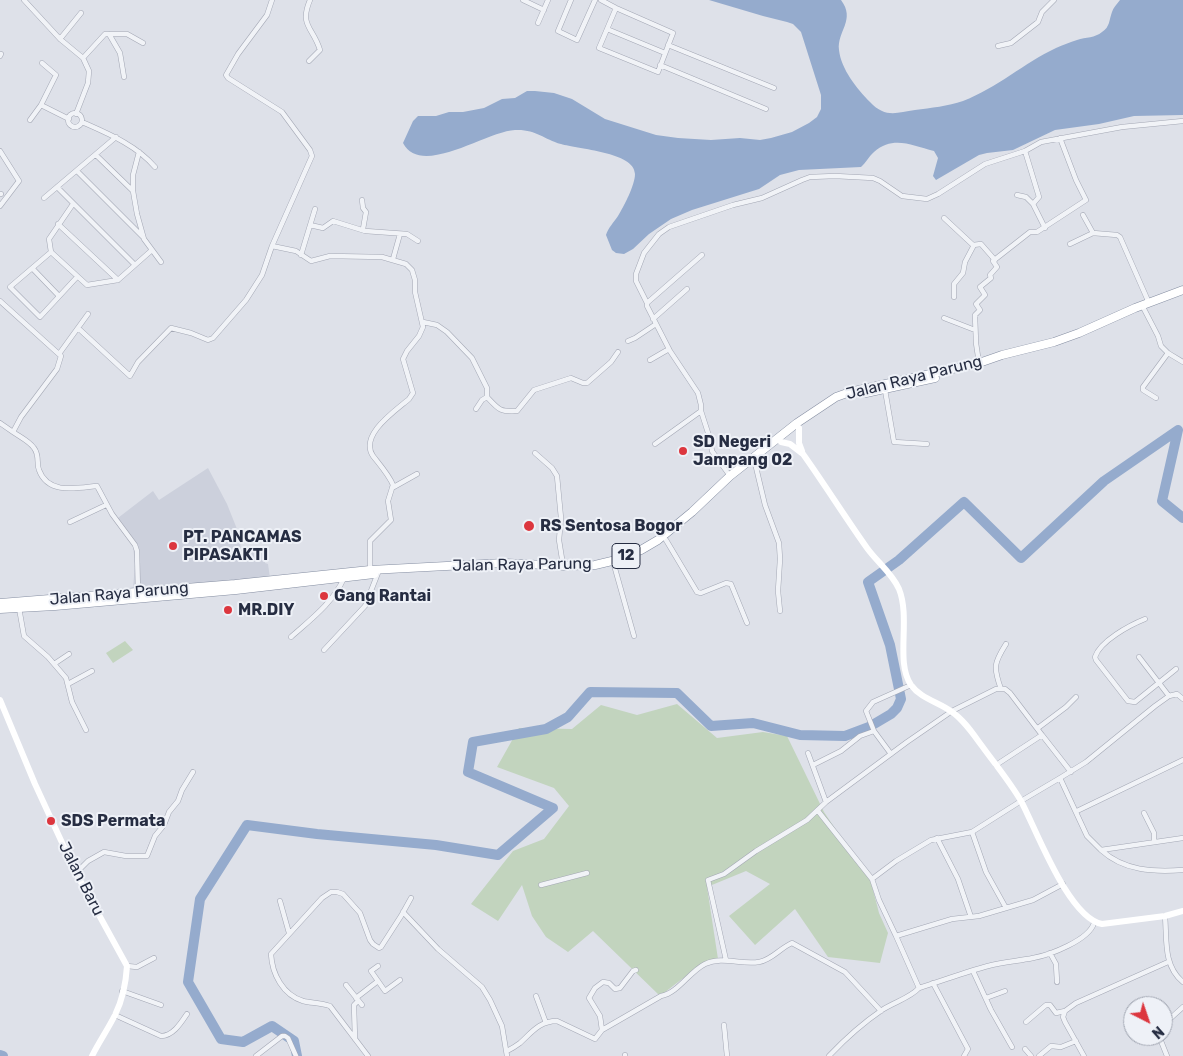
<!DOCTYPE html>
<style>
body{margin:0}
#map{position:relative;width:1183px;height:1056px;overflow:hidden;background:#dee1e9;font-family:Rubik,sans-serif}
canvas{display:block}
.north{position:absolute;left:1123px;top:996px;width:50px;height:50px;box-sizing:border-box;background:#eef1f7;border:1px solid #9ea3af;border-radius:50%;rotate:139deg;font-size:14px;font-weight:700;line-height:20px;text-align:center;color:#262d42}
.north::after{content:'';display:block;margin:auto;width:18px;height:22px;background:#dc363e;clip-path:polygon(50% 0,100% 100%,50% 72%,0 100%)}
</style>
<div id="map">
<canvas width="1183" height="1056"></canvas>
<div class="north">N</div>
</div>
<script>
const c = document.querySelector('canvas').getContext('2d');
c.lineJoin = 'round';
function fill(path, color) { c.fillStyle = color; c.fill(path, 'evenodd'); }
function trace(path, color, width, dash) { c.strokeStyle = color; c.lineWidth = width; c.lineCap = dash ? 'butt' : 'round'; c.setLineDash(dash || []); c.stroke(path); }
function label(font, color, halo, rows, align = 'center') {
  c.font = font + ' Rubik,sans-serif'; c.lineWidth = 4; c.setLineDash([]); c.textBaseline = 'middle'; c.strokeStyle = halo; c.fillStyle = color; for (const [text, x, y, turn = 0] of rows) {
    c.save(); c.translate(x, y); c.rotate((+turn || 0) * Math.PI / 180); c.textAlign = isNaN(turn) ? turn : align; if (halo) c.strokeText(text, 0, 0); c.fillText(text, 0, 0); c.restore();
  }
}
const built = new Path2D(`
 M 208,468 L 227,504 L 239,534 L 241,550 L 264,547 L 265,563 L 268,564 L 270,578 L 133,589 L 135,564 L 133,546 L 114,521 L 153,491 L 159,500 Z`);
const green = new Path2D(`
 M 125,641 L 133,650 L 113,663 L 106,653 Z
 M 677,704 L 717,738 L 763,732 L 787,736 L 824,812 L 871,882 L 879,913 L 888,933 L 880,963 L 828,957 L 795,909 L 755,945 L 729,916 L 770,884 L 746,871 L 707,887 L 718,959 L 682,979 L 660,996 L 593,931 L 568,952 L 546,937 L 532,916 L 522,885 L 498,921 L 471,904 L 513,851 L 544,839 L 569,806 L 554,788 L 497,767 L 519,728 L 572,729 L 601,705 L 637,715 Z`);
const water = new Path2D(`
 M 709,0 L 841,0 C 856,20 837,31 839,50 C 841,69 857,89 870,102 C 885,118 896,113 915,110 C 931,108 948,106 963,101 C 997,88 1024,63 1056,48 C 1063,45 1070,42 1077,40 C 1086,37 1095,38 1102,32 C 1110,27 1109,20 1112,12 C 1113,8 1117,4 1120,0 L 1183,0 L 1183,115 L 1134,116 L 1099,124 L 1055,130 L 1013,150 L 987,153 L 979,155 L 936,180 L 933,176 L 938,158 L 934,151 C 912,146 894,135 874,152 C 869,156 866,163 861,167 L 799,170 L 780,175 L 759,189 L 692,210 L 671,219 L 649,234 L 633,249 L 624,254 L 616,253 L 612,250 L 606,235 C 608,228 614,222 618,216 C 624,206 635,185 635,174 C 635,152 577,149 561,144 C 543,139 536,129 515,130 C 487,131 421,178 403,143 L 413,121 L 418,116 L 436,116 L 449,112 L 463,112 L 484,108 L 502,99 L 515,98 L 527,91 L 535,91 L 554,93 L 572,99 L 605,119 L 656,135 L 678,138 L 711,140 L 740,138 L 760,140 L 771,138 L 792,132 L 809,123 L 817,117 L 821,109 L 821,95 L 801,32 L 793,24 L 787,22 L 763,16 Z`);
const river = new Path2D(`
 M 0,1055 L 3,1056
 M 297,1056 L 294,1041 L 272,1026 L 243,1042 L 221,1039 L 188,982 L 200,899 L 247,825 L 317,834 L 436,845 L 498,855 L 553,808 L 468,772 L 473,742 L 546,729 L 568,717 L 590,692 L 677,693 L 711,726 L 753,723 L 800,735 L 845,736 L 869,727 L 891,714 L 897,708 L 901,699 L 890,645 L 868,582 L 899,560 L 964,502 L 1021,558 L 1104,481 L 1178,430 L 1162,501 L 1183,518`);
const street = new Path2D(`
 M 24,0 L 60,39 L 83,58 L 89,71 L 88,83 L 76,114
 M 272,0 L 267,15 L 238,54 L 226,75 L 228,78 L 282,112 L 310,150 L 312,156 L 272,246 L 296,251 L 311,261 L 330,256 L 382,257 L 406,264 L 412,270 L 415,280 L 415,292 L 423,327 L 419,336 L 407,351 L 403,359 L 413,393 L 409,399 C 395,411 359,435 373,456 C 380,465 389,475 393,485 L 388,501 L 391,520 L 370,541 L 370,570
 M 523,0 L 544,10
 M 571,0 L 558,31 L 577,40 L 595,0
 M 601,0 L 616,8 L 673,33 L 658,72 L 599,48 L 616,8
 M 538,23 L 548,0
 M 607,29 L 665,53
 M 109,34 L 120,53 L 124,77
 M 60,39 L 81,13
 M 668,45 L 774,88
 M 998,46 L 1011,43 L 1038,22 L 1042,12 L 1054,0
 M 0,54 L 1,54 L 0,56
 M 83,58 L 105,34 L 127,34 L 143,43
 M 309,61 L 320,50 C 313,27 299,26 310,0
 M 660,65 L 766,109
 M 41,105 L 56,75 L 42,63
 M68 120a7 7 0 1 1 14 0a7 7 0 1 1-14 0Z
 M 30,120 L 41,105 L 69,119
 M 82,122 C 109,134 136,145 155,167
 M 0,151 L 19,181 L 0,206
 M 1025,151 L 1039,197 L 1033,204 L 1045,228
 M 139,152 L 133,175 L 133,191 L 137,214 L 144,239 L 161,262
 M 96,155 L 133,191
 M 77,171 L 143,237
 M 57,187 L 135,265
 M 0,194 L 1,194
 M 1017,195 L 1026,197 L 1033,204
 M 44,198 L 116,137
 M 362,200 L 363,208 L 366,212 L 363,229
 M 73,204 L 49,239 L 51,252 L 10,287 L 40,317 L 77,277
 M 1083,215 L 1093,233 L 1117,235 L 1120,237 L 1149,303
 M 944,218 L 973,245 L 981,244 L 995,260
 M 58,224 L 118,280
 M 310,225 L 323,228 L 333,221 L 365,231 L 407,234 L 418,241
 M 1070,244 L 1093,233
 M 51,252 L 87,285 L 118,280 L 152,250
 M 301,255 L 315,209
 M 702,255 L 647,303 L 647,306 L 670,351 L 698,393 L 701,405 L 701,411 L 710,439 L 712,451 L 730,476
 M 393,259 L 400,234
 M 33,269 L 59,296
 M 954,297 L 954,284 L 963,273 L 965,262 L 974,245
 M 0,301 L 61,356 L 57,369 L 21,417 L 13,432 C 20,437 29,441 34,448 C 40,456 36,463 39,470 C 48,495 77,488 97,486 L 112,514 L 135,545 L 137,551 L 138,592
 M 647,303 L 636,281 L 636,274 L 644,253 L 659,234 L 669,227 L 733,205 L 762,198 L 802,180 L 810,177 L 835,176 L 873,178 L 880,181 L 902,196 L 927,199 L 938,194 L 985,164 L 1025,151 L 1041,142 L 1122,127 L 1183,121
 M 1144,309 L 1158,336 L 1161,346 L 1168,353 L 1183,362
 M 944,318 L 975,330
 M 653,319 L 687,289
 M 423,322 L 437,325 L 447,332 L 472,358 L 487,388 L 487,397 L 482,400 L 476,409
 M 78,328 L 130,376 L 138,362 L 171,328 L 191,333 L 208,340 L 213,338 L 246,300 L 262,275 L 272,246
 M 628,341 L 635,338 L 656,324
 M 59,354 L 88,314
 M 650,360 L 669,349
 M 979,363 L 976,343 L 975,315 L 980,310 L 976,304 L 985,295 L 980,287 L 991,278 L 990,275 L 997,267 L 993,261 L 1030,232 L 1037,232 L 1086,200 L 1076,180 L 1060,138
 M 885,390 L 894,442 L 927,444
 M 487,397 C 499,410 500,412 517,411 L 534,390 L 571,378 L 583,383 L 587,383 L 611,362 L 618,352
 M 1156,398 L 1143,390 L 1143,387 L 1168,353
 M 0,423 L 13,432
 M 655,444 L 701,411
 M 535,453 L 552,468 L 557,476 L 561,518 L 559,540 L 563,565
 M 755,463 L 765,505 L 779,543 L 780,559 L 778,591 L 780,611
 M 392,488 L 417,474
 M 70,522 L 106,505
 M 666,540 L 697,592 L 701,593 L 726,583 L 731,584 L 747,623
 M 614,565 L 634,636
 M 19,608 L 24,636 L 48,657 L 66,678 L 72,702 L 86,730
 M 1145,619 C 1130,625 1100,641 1095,657 L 1096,660 L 1128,701 L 1135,702 L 1176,669
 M 291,637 C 310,620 333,603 344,578
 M 324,650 L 365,606 L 378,573
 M 1139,657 L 1169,696
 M 54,664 L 69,654
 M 68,684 L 92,671
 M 1001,689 C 993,667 994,663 1006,644
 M 1038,728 L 1066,707 L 1076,697
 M 808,753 L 826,802
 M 891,754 L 874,731 L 866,711 L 873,702 L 911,685
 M 813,765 L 841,751 L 860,736 L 874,731
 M 996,765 L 1042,735 L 1071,772
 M 1060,778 L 1087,836 L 1101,850 L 1183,838
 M 818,811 L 872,879 L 879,900 L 896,936
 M 1077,811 L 1183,760
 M 1144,813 L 1154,833 L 1154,842
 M 972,832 L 986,872 L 1006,908
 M 937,838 L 958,879 L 971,917
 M 1101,850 C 1124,871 1153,872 1183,870
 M 76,873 L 88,861 L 104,852 L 126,856 L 147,856 L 155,836 L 164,825 L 169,812 L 178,801 L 182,790 L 193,772
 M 872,879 L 896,861 L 931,840 L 972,832 L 1021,801 L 1060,778 L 1086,762 L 1155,706 L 1169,696 L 1177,694 L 1183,699
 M 541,885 L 587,873
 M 280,901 L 289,933
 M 403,912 L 438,949 L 482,987 L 490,1000 L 502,1026 L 507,1056
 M 1165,916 C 1167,939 1163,966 1183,982
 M 1050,953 L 1056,964 L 1057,982
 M 726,960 L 708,880 L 724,874 L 756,851 L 807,820 L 826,802 L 907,742 L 952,711 L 996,689 L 1005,689 L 1010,693 L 1042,735
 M 127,966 L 137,967 L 154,958
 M 378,966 L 371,971 L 385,991 L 400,980
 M 973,971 L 991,1010 L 1012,1047
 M 933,983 L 968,1049 L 964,1056
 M 346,985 L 362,1005
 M 919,988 L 896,936 L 952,919 L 979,916 L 1033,900 L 1063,884
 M 122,991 L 161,1005
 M 536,996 L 546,1023
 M 356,998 L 378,981
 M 986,998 L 1005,991
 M 115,1015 L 161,1036 C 173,1036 181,1023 187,1014
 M 1026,1022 L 1046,1005 L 1050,1005 L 1056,1013 L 1065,1011
 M 724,1025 L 727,1056
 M 1163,1025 L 1183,1007
 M 602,1030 L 600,1016 L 589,998 L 595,988 L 603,982 L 609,983 L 615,989 L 620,988 L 633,971 L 636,970
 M 1159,1036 L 1167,1056
 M 355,1039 L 354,1005 L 358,1001
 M 1025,1049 L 1031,1056
 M 507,1051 C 511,1049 516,1046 520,1043 C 532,1032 540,1021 557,1021 L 595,1039 L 602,1030 L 661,996 C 678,993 689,972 705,964 C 723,956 740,965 759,962 C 772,960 780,948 792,943 L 845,972 L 881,1011
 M 625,1055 L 625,1056
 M 256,1056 L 282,1036 L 285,1036 L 288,1038 L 296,1056
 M 368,1056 L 330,1006 C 321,1003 311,1003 303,1001 C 283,995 272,974 271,954 L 322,898 L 331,892 L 337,892 L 343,894 L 360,913 L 370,940 L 373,944 L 379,948 L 381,947 L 401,916 L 411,898
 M 829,1056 C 845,1039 863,1023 882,1010 C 894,1002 910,998 919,988 C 942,981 965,972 988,966 C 1003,962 1018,961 1033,958 C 1050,955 1089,940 1094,923
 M 1039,1056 L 1051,1046 L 1061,1047 L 1076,1041
 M 1084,1056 L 1065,1022 L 1063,1017 L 1065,1011 L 1076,1003 L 1168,962`);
const secondary = new Path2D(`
 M 799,428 L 799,443 L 802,451
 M 781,442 L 790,444 L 803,454 C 825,485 845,517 867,548 C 877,562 892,573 899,589 C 911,619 895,662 911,685 C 921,699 939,702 952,712 C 964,720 973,734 982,746 C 995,764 1010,782 1021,801 C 1037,831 1068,917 1102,924 L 1165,916 L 1183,911
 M 0,700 L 35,784 L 76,873 L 127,966 C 126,982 122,1001 115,1015 C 108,1029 99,1042 92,1056`);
const highway = new Path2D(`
 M 866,393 L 935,378
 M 0,603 L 235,584 L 370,570 L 504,563 L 566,566 L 595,565 L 616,560 L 641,550 L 658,540 L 692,512 L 730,476 L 797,423 L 836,397 L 850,392 L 979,363 L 1002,355 L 1054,342 L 1079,333 L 1135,308 L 1183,290
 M 0,609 L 55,606 L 236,590 L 374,574`);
const markers = [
 [683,451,5,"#dc363e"],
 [529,526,6,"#dc363e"],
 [173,546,5,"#dc363e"],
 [324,596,5,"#dc363e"],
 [228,610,5,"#dc363e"],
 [51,821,5,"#dc363e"]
];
const shields = [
 [626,556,28]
];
const shieldNames = [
 ["12",626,556]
];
const streetNames = [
 ["Jalan Raya Parung",914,378,-14],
 ["Jalan Raya Parung",522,565,-1],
 ["Jalan Raya Parung",119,594,-5],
 ["Jalan Baru",81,879,63]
];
const poiNames = [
 ["SD Negeri",693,442],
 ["Jampang 02",693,460],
 ["RS Sentosa Bogor",540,526],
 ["PT. PANCAMAS",183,537],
 ["PIPASAKTI",183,555],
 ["Gang Rantai",334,596],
 ["MR.DIY",238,610],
 ["SDS Permata",61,821]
];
fill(built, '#ccd0dc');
fill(green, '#c2d4be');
fill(water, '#95abcd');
trace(river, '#95abcd', 10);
trace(street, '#a3a7b4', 5.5);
trace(highway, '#848da1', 9);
trace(street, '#f1f3f7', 4.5);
trace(secondary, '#fff', 6);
trace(highway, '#fff', 8);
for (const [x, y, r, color] of markers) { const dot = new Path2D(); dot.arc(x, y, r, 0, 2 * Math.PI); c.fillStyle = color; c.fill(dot); trace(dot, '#eef1f7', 2); }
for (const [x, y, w] of shields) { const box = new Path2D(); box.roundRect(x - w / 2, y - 12.5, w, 25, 4); c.fillStyle = '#eef1f7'; c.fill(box); trace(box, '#262d42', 1); }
label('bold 15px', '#262d42', null, shieldNames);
label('16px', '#262d42', '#eef1f7', streetNames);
label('bold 16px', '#262d42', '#eef1f7', poiNames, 'left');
</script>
